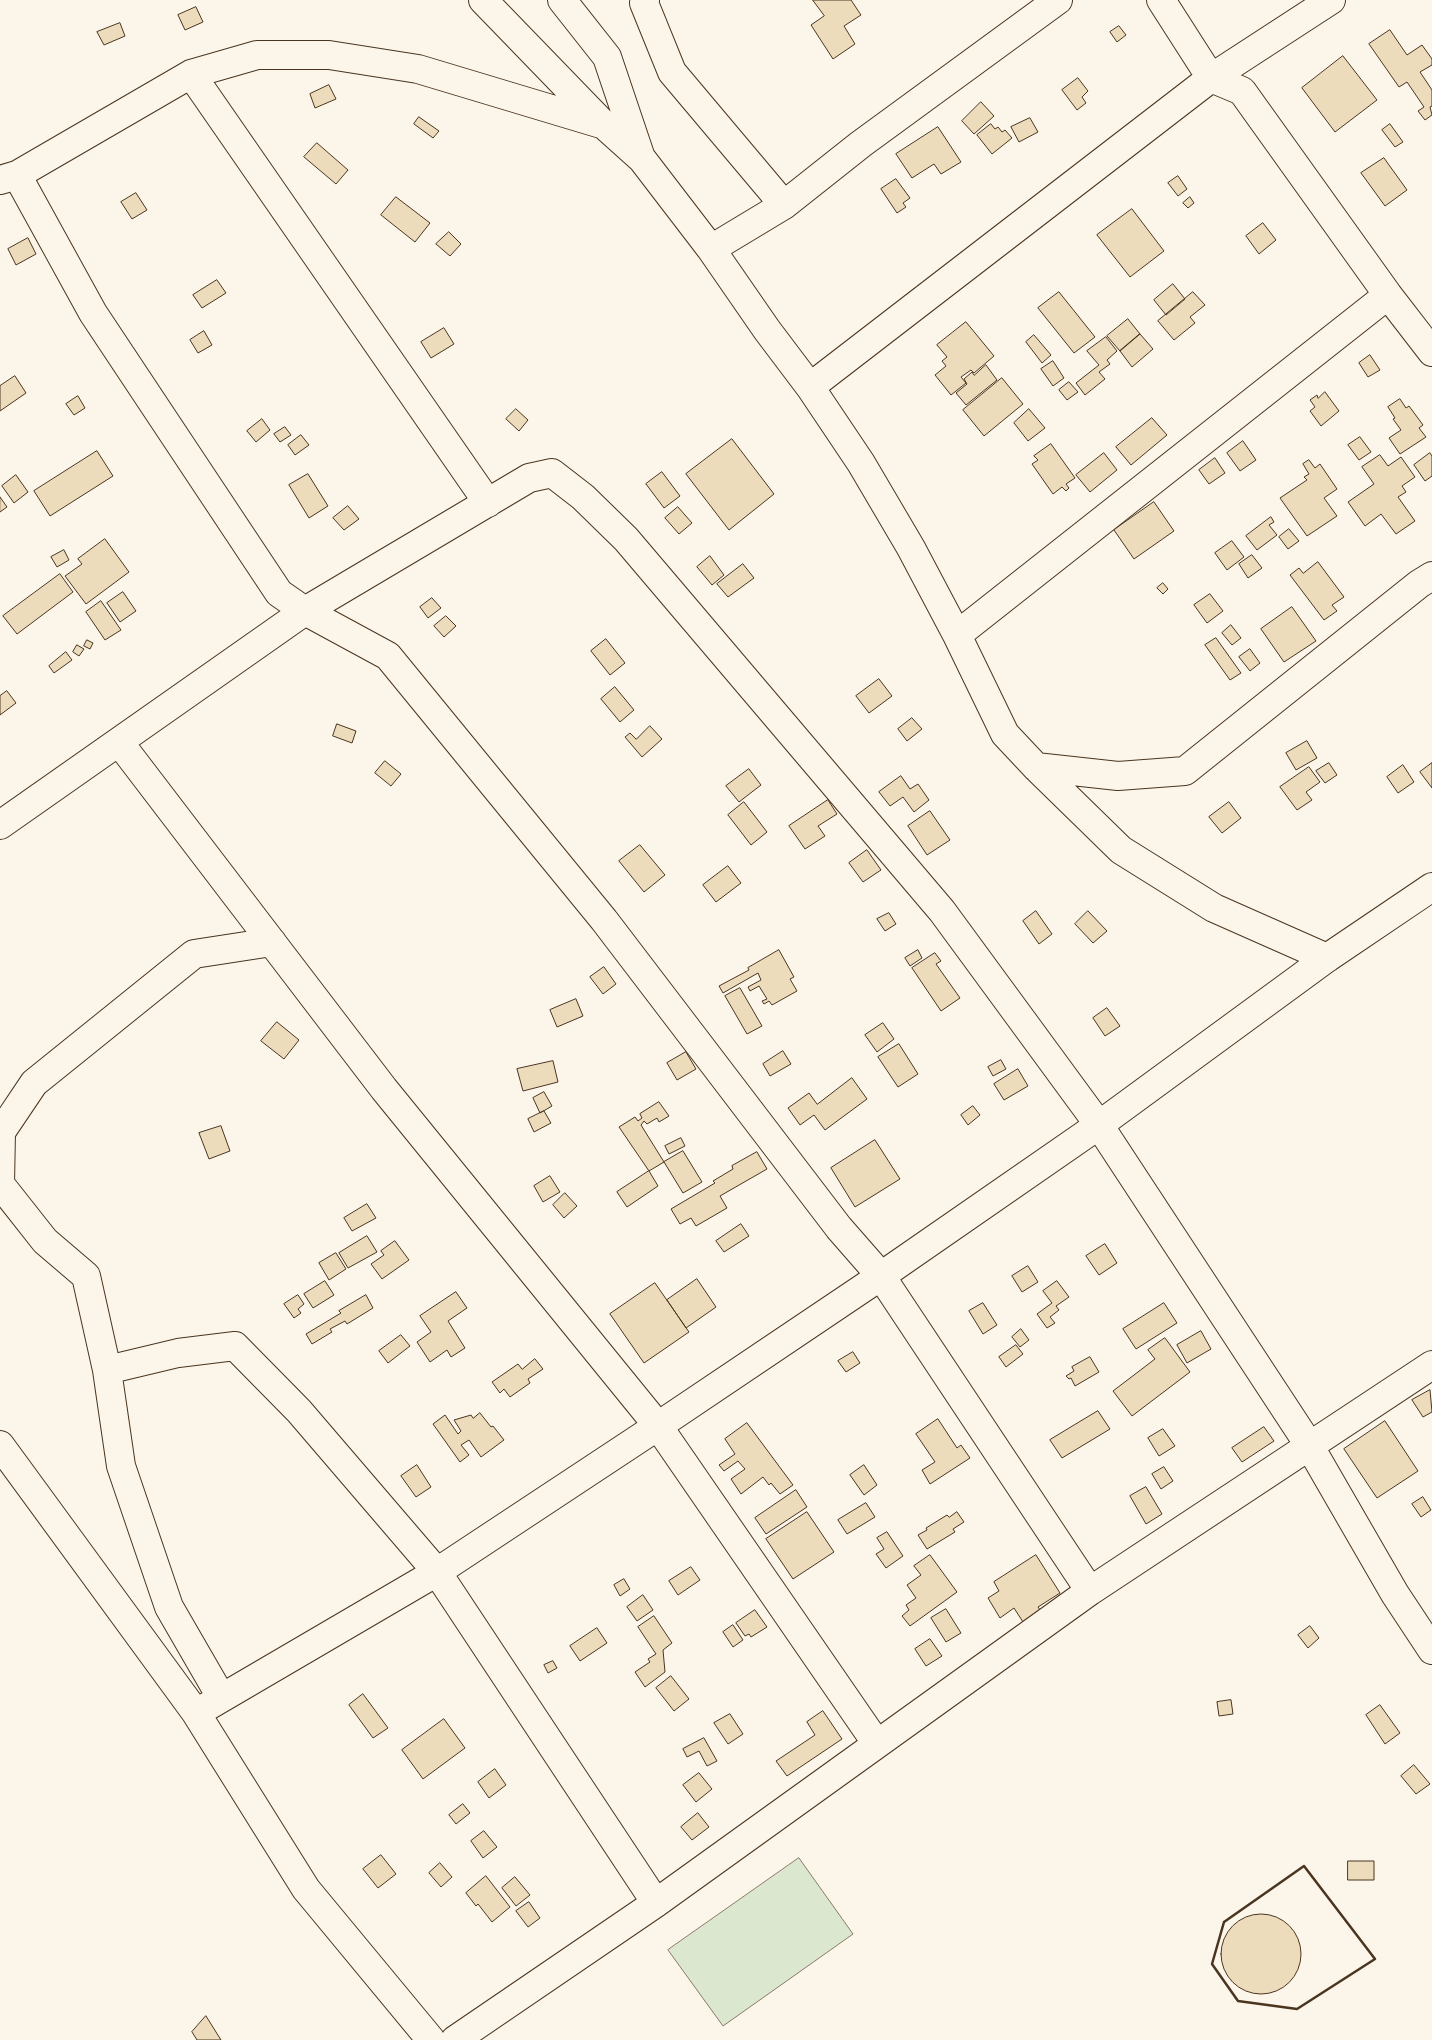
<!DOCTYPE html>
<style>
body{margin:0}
canvas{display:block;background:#fbf6e9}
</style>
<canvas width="1432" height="2040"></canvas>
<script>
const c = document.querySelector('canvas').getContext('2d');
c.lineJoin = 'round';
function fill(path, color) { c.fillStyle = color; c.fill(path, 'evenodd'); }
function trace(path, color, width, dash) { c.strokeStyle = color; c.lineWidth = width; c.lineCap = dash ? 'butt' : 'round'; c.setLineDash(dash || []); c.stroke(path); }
const green = new Path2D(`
 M 799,1858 L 853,1934 L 723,2026 L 668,1950 Z`);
const building = new Path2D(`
 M 813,0 L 851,0 L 861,15 L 844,26 L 855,44 L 833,59 L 811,25 L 824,16 Z
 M 196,7 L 203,22 L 185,30 L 178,15 Z
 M 120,23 L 125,36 L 104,45 L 97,32 Z
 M 1119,26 L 1126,35 L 1117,42 L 1110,32 Z
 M 1390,30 L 1407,55 L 1422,45 L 1432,59 L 1432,65 L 1420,72 L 1432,90 L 1432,106 L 1430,107 L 1432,115 L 1425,120 L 1418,111 L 1424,107 L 1407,82 L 1399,87 L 1369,44 Z
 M 1343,56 L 1377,100 L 1335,132 L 1302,88 Z
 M 1078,78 L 1088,91 L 1082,97 L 1086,103 L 1077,110 L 1062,90 Z
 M 329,85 L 336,99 L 315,108 L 310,94 Z
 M 981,102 L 994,116 L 974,134 L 962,121 Z
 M 419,117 L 439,131 L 433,138 L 414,124 Z
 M 1030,118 L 1038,132 L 1019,142 L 1011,127 Z
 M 991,124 L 995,129 L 998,127 L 1002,132 L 1005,130 L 1012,138 L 992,154 L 977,135 Z
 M 1390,124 L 1403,142 L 1395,147 L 1382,130 Z
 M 938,127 L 961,162 L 941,174 L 934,164 L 912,178 L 896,154 Z
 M 317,143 L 348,170 L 336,184 L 304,157 Z
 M 1384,158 L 1407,190 L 1385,206 L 1361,173 Z
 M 1178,176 L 1187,189 L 1178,196 L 1168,183 Z
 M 896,179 L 910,198 L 903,203 L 906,207 L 897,213 L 881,189 Z
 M 136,193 L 147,210 L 132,219 L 121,202 Z
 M 396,197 L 430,223 L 415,242 L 381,215 Z
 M 1190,197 L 1194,203 L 1188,208 L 1183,203 Z
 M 1132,209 L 1164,251 L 1130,277 L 1097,235 Z
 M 1263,223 L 1276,240 L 1259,254 L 1246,236 Z
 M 449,232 L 461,244 L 450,256 L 436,244 Z
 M 28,238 L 36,254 L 16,265 L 8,249 Z
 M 217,280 L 226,293 L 202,308 L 193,295 Z
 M 1173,284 L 1185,299 L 1166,315 L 1154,300 Z
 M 1059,292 L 1095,337 L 1074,353 L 1038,308 Z
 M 1193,292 L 1205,305 L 1190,317 L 1195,323 L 1174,340 L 1158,321 Z
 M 1128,319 L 1140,334 L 1120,351 L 1107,336 Z
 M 966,322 L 994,356 L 974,373 L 971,370 L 961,377 L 966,383 L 951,395 L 935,375 L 946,366 L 942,361 L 947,357 L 937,345 Z
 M 444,328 L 454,344 L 431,358 L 421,342 Z
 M 204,331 L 212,345 L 198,353 L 190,340 Z
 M 1140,334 L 1153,349 L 1132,367 L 1120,351 Z
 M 1034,335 L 1051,355 L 1042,363 L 1026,342 Z
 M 1106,337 L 1117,351 L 1107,360 L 1110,364 L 1099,372 L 1105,379 L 1085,395 L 1076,383 L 1099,365 L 1087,351 Z
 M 1370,355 L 1380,370 L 1368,377 L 1359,363 Z
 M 1053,361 L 1064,378 L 1053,386 L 1041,369 Z
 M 986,365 L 997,380 L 966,405 L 956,393 L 967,384 L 964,379 L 972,372 L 974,375 Z
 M 15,376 L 26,393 L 0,411 L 0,386 Z
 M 1002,378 L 1023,404 L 984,436 L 963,410 Z
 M 1069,382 L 1078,392 L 1067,400 L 1059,390 Z
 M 1325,392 L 1339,411 L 1321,426 L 1310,411 L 1315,407 L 1310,400 L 1317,395 L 1318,398 Z
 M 78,396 L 85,408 L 74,415 L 66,404 Z
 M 1400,399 L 1406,408 L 1409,406 L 1423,425 L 1419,428 L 1426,437 L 1400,454 L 1389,438 L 1401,430 L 1393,419 L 1395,418 L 1388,407 Z
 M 516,409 L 528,420 L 519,431 L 506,419 Z
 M 1029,409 L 1045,428 L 1028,441 L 1014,423 Z
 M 1152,418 L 1167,435 L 1131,465 L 1116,447 Z
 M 262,419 L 270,430 L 256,442 L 247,431 Z
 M 285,427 L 291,435 L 280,442 L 274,434 Z
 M 301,435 L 309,445 L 295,455 L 288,445 Z
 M 1360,437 L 1371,452 L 1359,460 L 1348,445 Z
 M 732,439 L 774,494 L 729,530 L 686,474 Z
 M 1243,441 L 1256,460 L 1240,471 L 1227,453 Z
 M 1051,444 L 1075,478 L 1066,484 L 1069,488 L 1066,491 L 1062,487 L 1053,494 L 1032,464 L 1038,460 L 1034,456 Z
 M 97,451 L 113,476 L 50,516 L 34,491 Z
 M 1104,453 L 1117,470 L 1090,492 L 1076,475 Z
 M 1430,453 L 1432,456 L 1432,476 L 1425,481 L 1414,465 Z
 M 1380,455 L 1388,466 L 1401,457 L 1415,477 L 1402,486 L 1406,492 L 1398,497 L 1415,521 L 1396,534 L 1381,514 L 1365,526 L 1348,502 L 1374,484 L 1362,467 Z
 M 1215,458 L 1225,473 L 1209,484 L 1199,470 Z
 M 1309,460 L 1315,468 L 1320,464 L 1337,489 L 1324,498 L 1337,516 L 1307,536 L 1280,498 L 1307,480 L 1304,477 L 1309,474 L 1303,464 Z
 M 662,472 L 680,496 L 664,508 L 646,484 Z
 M 308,474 L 328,506 L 309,518 L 289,485 Z
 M 16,475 L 28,492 L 14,503 L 2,486 Z
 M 0,497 L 7,507 L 0,512 Z
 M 1154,502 L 1174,531 L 1134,559 L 1114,530 Z
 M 348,506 L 359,519 L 344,530 L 333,518 Z
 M 678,507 L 692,523 L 679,534 L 665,518 Z
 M 1271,517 L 1274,522 L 1269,525 L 1277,535 L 1257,550 L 1246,536 Z
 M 1289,529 L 1299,541 L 1288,549 L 1279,537 Z
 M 105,539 L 129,572 L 86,604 L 65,576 L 82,564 L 78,559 Z
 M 1232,541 L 1244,557 L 1227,570 L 1215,553 Z
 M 64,550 L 69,560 L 57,567 L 51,557 Z
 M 1252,555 L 1262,568 L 1248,578 L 1239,564 Z
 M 710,556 L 724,575 L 712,585 L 697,567 Z
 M 1318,562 L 1344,597 L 1332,605 L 1337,611 L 1324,620 L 1290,575 L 1299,568 L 1303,573 Z
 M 743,564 L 754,578 L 728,597 L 717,584 Z
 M 60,574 L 73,592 L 17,634 L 3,616 Z
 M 1163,583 L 1168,589 L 1163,594 L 1157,588 Z
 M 123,592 L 136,611 L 120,622 L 107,603 Z
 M 1210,594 L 1223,611 L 1207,623 L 1194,605 Z
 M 432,598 L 441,608 L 428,618 L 420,607 Z
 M 101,601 L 121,630 L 105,640 L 86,612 Z
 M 1292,607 L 1316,641 L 1284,662 L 1261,629 Z
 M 446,616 L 456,626 L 444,637 L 434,626 Z
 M 1231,625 L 1241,638 L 1232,645 L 1222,633 Z
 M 1216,638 L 1241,673 L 1230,680 L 1205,645 Z
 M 606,639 L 625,663 L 610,675 L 591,651 Z
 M 87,640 L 93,643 L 90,649 L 84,646 Z
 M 77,645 L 84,649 L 79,656 L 73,652 Z
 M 1250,649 L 1260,663 L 1250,671 L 1239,657 Z
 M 66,652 L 72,660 L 54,673 L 49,666 Z
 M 879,679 L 892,696 L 869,713 L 856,696 Z
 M 615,687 L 634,710 L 620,722 L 601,699 Z
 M 7,691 L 16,703 L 0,715 L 0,696 Z
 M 912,718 L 922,729 L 907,741 L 898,729 Z
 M 337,724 L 356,731 L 352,743 L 333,736 Z
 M 650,726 L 662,739 L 642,757 L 625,737 L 630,733 L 636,739 Z
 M 1307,741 L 1317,758 L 1296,770 L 1286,753 Z
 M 385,761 L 401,774 L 391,786 L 375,773 Z
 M 1329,763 L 1337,775 L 1325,783 L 1316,771 Z
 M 1432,763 L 1432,788 L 1420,772 Z
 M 1403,765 L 1414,782 L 1398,793 L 1387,777 Z
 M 1309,767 L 1320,782 L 1306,792 L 1312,800 L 1297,810 L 1280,787 Z
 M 749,769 L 761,785 L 739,802 L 726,786 Z
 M 901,776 L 910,789 L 918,784 L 929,800 L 914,812 L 903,797 L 890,806 L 879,792 Z
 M 828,800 L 837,814 L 818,826 L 825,836 L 805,849 L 789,826 Z
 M 744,802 L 767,832 L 751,845 L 728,815 Z
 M 1229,802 L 1241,818 L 1222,833 L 1209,817 Z
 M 930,811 L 950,840 L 927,855 L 908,826 Z
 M 640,845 L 665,875 L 644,892 L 619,861 Z
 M 867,850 L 881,870 L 863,882 L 849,863 Z
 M 728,866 L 741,883 L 716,902 L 703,885 Z
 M 1036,911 L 1052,934 L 1039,944 L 1023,921 Z
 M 1088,911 L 1107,931 L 1093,943 L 1075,924 Z
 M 889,913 L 896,924 L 885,931 L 877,919 Z
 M 779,950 L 794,977 L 790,979 L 797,991 L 772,1005 L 769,1001 L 764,1004 L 762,1001 L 767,999 L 759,986 L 750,991 L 748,987 L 761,980 L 758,973 L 723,993 L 719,986 L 749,970 L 748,968 Z
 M 918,950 L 922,958 L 910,966 L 905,958 Z
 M 935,953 L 941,961 L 936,964 L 960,998 L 941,1011 L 912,968 Z
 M 604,967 L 616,984 L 603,994 L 590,977 Z
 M 740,988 L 762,1026 L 747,1034 L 725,996 Z
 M 576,999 L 583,1016 L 557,1027 L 550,1010 Z
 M 1107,1008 L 1120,1026 L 1105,1036 L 1093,1018 Z
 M 277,1022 L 299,1040 L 284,1059 L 261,1041 Z
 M 883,1023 L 894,1039 L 877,1052 L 865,1035 Z
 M 899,1044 L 918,1074 L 898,1087 L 878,1057 Z
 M 783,1051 L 791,1064 L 770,1076 L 763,1064 Z
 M 686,1052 L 696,1069 L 677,1080 L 667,1063 Z
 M 1001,1060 L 1006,1069 L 993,1076 L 988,1067 Z
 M 553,1061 L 558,1082 L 523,1091 L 517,1069 Z
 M 1018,1069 L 1028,1086 L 1004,1100 L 994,1084 Z
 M 852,1078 L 867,1099 L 825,1130 L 814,1115 L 800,1125 L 788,1108 L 809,1093 L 817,1104 Z
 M 544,1092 L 552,1106 L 540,1113 L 533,1098 Z
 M 659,1102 L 669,1116 L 659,1122 L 657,1118 L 647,1124 L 644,1121 L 641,1125 L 664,1162 L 649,1171 L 619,1127 L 635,1117 L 638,1121 L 642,1118 L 640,1114 Z
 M 973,1106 L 980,1115 L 968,1125 L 961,1115 Z
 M 544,1111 L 551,1123 L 534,1132 L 528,1119 Z
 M 221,1126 L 230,1151 L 209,1159 L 199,1133 Z
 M 681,1138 L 685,1146 L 669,1154 L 665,1146 Z
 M 875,1140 L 900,1179 L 855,1207 L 831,1168 Z
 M 683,1151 L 702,1182 L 683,1193 L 664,1162 Z
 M 757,1152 L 767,1169 L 720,1196 L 727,1208 L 696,1226 L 691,1218 L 680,1224 L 671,1209 L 715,1183 L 713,1181 L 733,1169 L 732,1166 Z
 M 649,1171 L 658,1186 L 627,1207 L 617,1192 Z
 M 550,1176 L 560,1192 L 543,1202 L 534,1186 Z
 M 565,1193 L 577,1206 L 564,1218 L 553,1205 Z
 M 367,1204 L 376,1218 L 352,1231 L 344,1218 Z
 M 741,1224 L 749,1236 L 724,1252 L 716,1241 Z
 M 367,1236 L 377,1252 L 348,1268 L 339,1253 Z
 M 395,1241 L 409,1260 L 382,1279 L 371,1264 L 384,1255 L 381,1251 Z
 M 1105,1244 L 1117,1263 L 1099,1275 L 1086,1256 Z
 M 336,1253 L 346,1269 L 329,1280 L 319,1263 Z
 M 1028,1266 L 1038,1282 L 1022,1292 L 1012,1276 Z
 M 697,1279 L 716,1307 L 686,1328 L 667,1300 Z
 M 325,1281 L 334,1295 L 313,1308 L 304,1294 Z
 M 1057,1281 L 1069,1297 L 1056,1306 L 1059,1310 L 1050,1317 L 1055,1323 L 1047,1328 L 1037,1314 L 1052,1303 L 1043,1291 Z
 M 655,1283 L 689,1332 L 644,1363 L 610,1314 Z
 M 456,1292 L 467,1308 L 448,1321 L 465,1348 L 451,1357 L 447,1350 L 430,1362 L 417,1342 L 431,1332 L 420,1316 Z
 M 298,1295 L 304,1304 L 298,1309 L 301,1313 L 294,1318 L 284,1304 Z
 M 366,1295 L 373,1308 L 347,1324 L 345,1321 L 330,1329 L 332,1332 L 312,1344 L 306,1334 L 341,1313 L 339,1311 Z
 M 983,1303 L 997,1325 L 983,1334 L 969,1311 Z
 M 1164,1303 L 1177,1323 L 1136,1349 L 1123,1329 Z
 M 1021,1329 L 1029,1340 L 1020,1347 L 1012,1337 Z
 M 1201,1331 L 1211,1349 L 1187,1363 L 1177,1345 Z
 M 401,1335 L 410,1346 L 388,1363 L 379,1351 Z
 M 1165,1338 L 1190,1372 L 1132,1416 L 1113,1391 L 1155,1359 L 1148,1350 Z
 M 1016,1345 L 1023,1354 L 1006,1367 L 999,1357 Z
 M 853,1352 L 860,1363 L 846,1372 L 838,1361 Z
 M 1090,1357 L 1099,1372 L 1075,1386 L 1071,1378 L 1069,1379 L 1066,1376 L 1074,1371 L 1072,1367 Z
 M 535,1359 L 543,1369 L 528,1379 L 530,1383 L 510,1397 L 504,1389 L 500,1393 L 492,1382 L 518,1364 L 522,1369 Z
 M 1430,1390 L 1432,1412 L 1423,1417 L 1412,1400 Z
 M 1098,1411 L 1110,1429 L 1062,1458 L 1050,1440 Z
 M 480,1413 L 491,1427 L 493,1426 L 504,1440 L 481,1457 L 469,1440 L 461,1445 L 469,1455 L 460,1462 L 433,1424 L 445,1415 L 458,1434 L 461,1431 L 454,1420 L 471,1415 L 473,1418 Z
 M 938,1419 L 957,1448 L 961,1445 L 970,1458 L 930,1484 L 922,1470 L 935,1462 L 916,1434 Z
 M 1385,1421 L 1418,1471 L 1377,1498 L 1344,1449 Z
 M 747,1423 L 793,1485 L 780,1494 L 771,1483 L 769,1485 L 763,1477 L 741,1494 L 731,1479 L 745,1469 L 738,1461 L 724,1471 L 719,1465 L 735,1454 L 725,1439 Z
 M 1264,1427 L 1274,1441 L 1242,1462 L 1232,1448 Z
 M 1163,1429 L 1175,1446 L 1159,1456 L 1148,1438 Z
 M 417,1465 L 431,1487 L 416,1497 L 401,1476 Z
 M 864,1465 L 877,1485 L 864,1495 L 850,1475 Z
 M 1164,1467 L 1173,1481 L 1161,1489 L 1152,1474 Z
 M 1146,1487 L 1162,1514 L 1146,1524 L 1130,1496 Z
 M 796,1490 L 807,1507 L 766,1534 L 755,1518 Z
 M 1423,1497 L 1431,1510 L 1421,1517 L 1412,1504 Z
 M 866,1503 L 875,1517 L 847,1534 L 838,1520 Z
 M 807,1512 L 834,1552 L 793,1579 L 766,1539 Z
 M 957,1512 L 964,1522 L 953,1529 L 955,1532 L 927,1549 L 918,1535 L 927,1530 L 926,1528 L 947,1515 L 949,1517 Z
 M 887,1532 L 903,1556 L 886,1568 L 876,1554 L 884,1549 L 877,1538 Z
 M 930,1555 L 957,1592 L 910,1626 L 902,1616 L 909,1610 L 906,1605 L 916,1598 L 907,1585 L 921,1575 L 914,1566 Z
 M 1036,1555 L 1060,1593 L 1038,1607 L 1040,1610 L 1023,1622 L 1014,1608 L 1000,1618 L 988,1598 L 999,1591 L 994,1582 Z
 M 691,1567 L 700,1580 L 678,1595 L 669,1581 Z
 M 624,1579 L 630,1589 L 620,1596 L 614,1585 Z
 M 643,1595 L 653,1610 L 637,1621 L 627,1607 Z
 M 946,1609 L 961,1633 L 946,1642 L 931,1618 Z
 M 755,1610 L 767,1627 L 751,1637 L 749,1634 L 745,1636 L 736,1623 Z
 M 654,1616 L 672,1643 L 663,1650 L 665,1672 L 645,1687 L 635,1672 L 650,1662 L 648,1659 L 656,1654 L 638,1627 Z
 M 733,1625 L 743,1640 L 733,1647 L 723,1632 Z
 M 1310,1626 L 1319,1638 L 1308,1648 L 1298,1635 Z
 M 597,1628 L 607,1643 L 580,1661 L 570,1646 Z
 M 930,1639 L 942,1656 L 926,1666 L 915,1649 Z
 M 553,1661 L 557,1668 L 548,1673 L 544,1665 Z
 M 671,1676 L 689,1699 L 674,1711 L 656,1688 Z
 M 363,1694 L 388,1728 L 373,1738 L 349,1705 Z
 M 1231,1700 L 1233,1714 L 1219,1716 L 1217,1702 Z
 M 1380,1705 L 1400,1733 L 1385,1744 L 1366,1715 Z
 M 823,1711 L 842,1739 L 787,1776 L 776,1761 L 815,1735 L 807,1722 Z
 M 730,1714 L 743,1734 L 728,1744 L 714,1723 Z
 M 444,1719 L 465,1748 L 423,1779 L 402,1750 Z
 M 704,1738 L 717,1761 L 707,1766 L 699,1751 L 687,1757 L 683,1749 Z
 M 1414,1765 L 1430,1784 L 1416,1794 L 1401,1776 Z
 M 495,1769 L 506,1785 L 489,1798 L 478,1782 Z
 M 699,1773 L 712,1789 L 696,1802 L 683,1785 Z
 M 463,1804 L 470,1813 L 456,1824 L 449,1815 Z
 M 698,1813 L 709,1827 L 692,1840 L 681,1827 Z
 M 484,1831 L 497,1847 L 483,1858 L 471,1841 Z
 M 381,1855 L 396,1874 L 378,1888 L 363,1869 Z
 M 1348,1861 L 1374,1861 L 1374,1880 L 1348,1880 Z
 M 440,1863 L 452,1877 L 441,1887 L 429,1873 Z
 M 486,1876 L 510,1907 L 492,1922 L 478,1904 L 476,1906 L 466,1893 Z
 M 515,1877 L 530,1895 L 516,1906 L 502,1888 Z
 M 529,1902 L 540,1918 L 528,1927 L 516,1911 Z
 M1221 1954a40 40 0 1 1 80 0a40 40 0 1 1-80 0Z
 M 206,2016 L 221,2040 L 197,2040 L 192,2032 Z`);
const minor = new Path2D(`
 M 483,0 L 603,124 L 642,159 L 711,249 L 767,330 L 810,387 L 861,463 L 911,548 L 957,635 L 1005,734 L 1036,767 L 1121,850 L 1214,908 L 1327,958
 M 562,0 L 607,57 L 641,158
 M 645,0 L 644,3 L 672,72 L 784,205
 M 1161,0 L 1211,78 L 1242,91 L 1388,295 L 1432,352
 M 191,74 L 488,503
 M 17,175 L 93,313 L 279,593 L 305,611 L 388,656 L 604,920 L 839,1228 L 881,1276 L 1090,1591
 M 0,180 L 17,175 L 191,74 L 257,55 L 329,55 L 418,69 L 601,124
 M 711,249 L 784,205 L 861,144 L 1058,0
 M 810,387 L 1211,78 L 1331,0
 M 957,635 L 1388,295
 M 119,742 L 384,1089 L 658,1426 L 877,1744
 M 1036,767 L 1118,776 L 1185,771 L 1419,584 L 1432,576
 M 0,825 L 305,611 L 529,478 L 552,473 L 583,497 L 626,539 L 942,911 L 1099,1125 L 1309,1445 L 1395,1594 L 1432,1650
 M 107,1370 L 86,1276 L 45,1241 L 0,1184 L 1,1132 L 34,1083 L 194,954 L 272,942
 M 0,1445 L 196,1713 L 306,1889 L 431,2040
 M 221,1697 L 169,1607 L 121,1466 L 107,1370 L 178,1353 L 235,1346 L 299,1411 L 437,1572 L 656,1903
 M 196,1713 L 437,1572 L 658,1426 L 881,1276 L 1099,1125 L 1327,958 L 1432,887
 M 455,2040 L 656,1903 L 1090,1591 L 1432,1365`);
const wall = new Path2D(`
 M 1304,1866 L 1375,1959 L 1297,2009 L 1238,2001 L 1212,1964 L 1224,1922 Z`);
fill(green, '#dce7d0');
trace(green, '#887966', 1);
fill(building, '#ecdcbc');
trace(building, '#4a3520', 1);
trace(minor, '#4a3520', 30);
trace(minor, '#fbf6e9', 28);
trace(wall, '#4a3520', 2.5);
</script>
